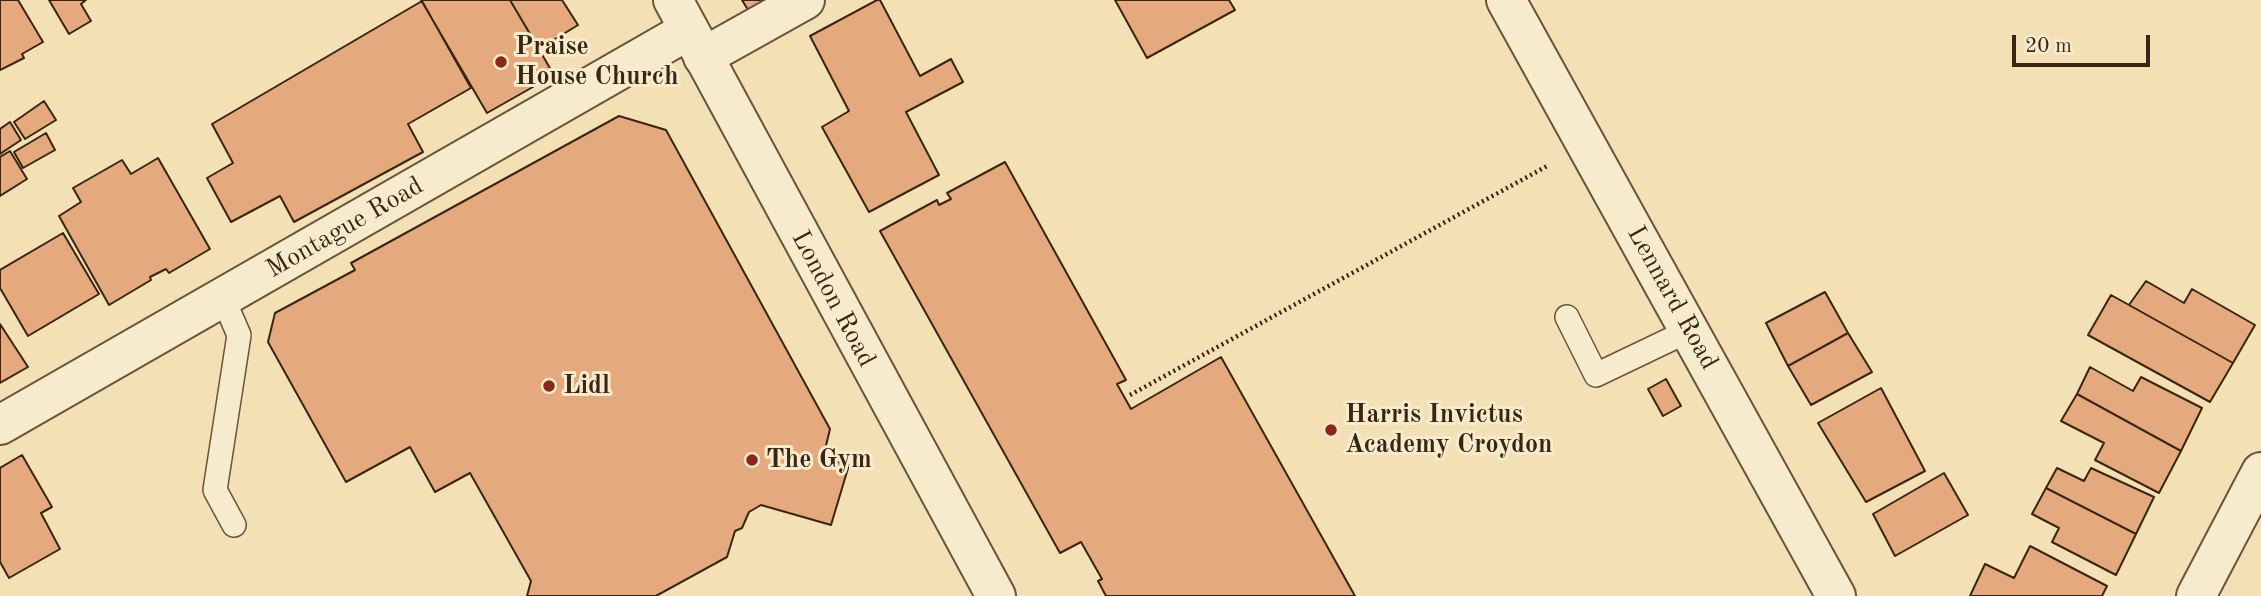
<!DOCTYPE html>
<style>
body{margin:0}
#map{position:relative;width:2261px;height:596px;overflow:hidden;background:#f3e0b4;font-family:"Old Standard TT",serif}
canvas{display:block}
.scale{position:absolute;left:2012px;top:35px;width:138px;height:32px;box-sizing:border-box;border:4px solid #392511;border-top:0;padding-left:9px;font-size:21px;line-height:24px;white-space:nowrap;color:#392511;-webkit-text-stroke:5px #f7ebce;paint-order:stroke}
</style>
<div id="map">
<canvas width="2261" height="596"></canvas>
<div class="scale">20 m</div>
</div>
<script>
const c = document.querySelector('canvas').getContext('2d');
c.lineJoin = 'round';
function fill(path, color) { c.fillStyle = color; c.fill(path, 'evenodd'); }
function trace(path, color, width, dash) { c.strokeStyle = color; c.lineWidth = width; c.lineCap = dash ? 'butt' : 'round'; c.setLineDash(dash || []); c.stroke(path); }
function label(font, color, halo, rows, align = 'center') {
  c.font = font + ' "Old Standard TT",serif'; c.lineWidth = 6; c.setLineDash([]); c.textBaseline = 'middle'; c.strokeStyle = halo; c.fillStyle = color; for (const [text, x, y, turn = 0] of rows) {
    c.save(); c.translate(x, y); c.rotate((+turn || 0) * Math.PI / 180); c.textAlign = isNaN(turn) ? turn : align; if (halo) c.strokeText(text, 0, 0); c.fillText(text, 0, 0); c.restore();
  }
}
const building = new Path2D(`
 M 0,0 L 18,0 L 43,42 L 22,54 L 24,58 L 0,70 Z
 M 49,0 L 86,0 L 81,4 L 91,21 L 69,34 Z
 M 421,0 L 510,0 L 554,75 L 487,113 Z
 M 510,0 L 562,0 L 578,25 L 539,49 Z
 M 742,0 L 767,0 L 748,10 Z
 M 877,0 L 880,0 L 920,76 L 951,59 L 963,82 L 906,112 L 939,175 L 869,212 L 822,127 L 849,111 L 810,36 Z
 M 1115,0 L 1229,0 L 1235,10 L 1147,58 Z
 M 422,1 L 471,88 L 408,124 L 423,152 L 294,222 L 280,196 L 231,222 L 207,178 L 233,163 L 212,124 Z
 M 44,101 L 56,120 L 25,139 L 14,122 Z
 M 619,116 L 666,130 L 830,429 L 823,458 L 849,465 L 831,525 L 761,505 L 749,512 L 742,528 L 735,531 L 727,557 L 656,596 L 527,596 L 531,581 L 470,473 L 435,492 L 410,447 L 346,482 L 268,342 L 275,313 L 355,270 L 351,263 Z
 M 10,122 L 21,140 L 0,154 L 0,129 Z
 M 46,133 L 55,150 L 23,168 L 14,152 Z
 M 10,151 L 27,179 L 0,196 L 0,157 Z
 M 158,158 L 210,249 L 169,273 L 166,269 L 150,277 L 151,280 L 109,305 L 59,216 L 81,202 L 73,188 L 122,160 L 131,174 Z
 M 1005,162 L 1126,380 L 1117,384 L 1131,409 L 1221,357 L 1355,596 L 1106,596 L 1098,581 L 1102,579 L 1081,542 L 1060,553 L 880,231 L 937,200 L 939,205 L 951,199 L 947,193 Z
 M 63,233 L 99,294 L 28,336 L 0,288 L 0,270 Z
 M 2146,281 L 2184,303 L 2192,289 L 2255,325 L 2233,363 L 2129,305 Z
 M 1825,292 L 1848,333 L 1788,366 L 1766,323 Z
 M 2111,295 L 2233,363 L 2210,402 L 2088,335 Z
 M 0,324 L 28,367 L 0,383 Z
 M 1848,333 L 1872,372 L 1811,405 L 1788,366 Z
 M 2090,367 L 2133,391 L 2141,377 L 2202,408 L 2181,451 L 2077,394 Z
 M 1666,379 L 1681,406 L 1663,416 L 1648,389 Z
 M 1881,388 L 1925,471 L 1866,502 L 1818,423 Z
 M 2077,394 L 2181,451 L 2159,493 L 2095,460 L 2104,443 L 2061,421 Z
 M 22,455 L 52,507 L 41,513 L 60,549 L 9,578 L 0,562 L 0,468 Z
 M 2057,468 L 2084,481 L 2091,468 L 2154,497 L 2136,534 L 2046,488 Z
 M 1944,473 L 1968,515 L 1895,556 L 1873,514 Z
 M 2046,488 L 2136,534 L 2116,575 L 2052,542 L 2059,528 L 2032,514 Z
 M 2030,546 L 2107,586 L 2102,596 L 1970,596 L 1985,564 L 2014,578 Z`);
const path = new Path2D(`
 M 1130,395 L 1549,165`);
const service = new Path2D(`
 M 223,298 L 239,335 L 215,490 L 234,525
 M 1567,317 L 1596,375 L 1690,330`);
const minor = new Path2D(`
 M 1506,0 L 1836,596
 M 703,57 L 805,0
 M 0,425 L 689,30
 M 2196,596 L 2261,472`);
const tertiary = new Path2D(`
 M 673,0 L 996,596`);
const markers = [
 [501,62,7,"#8f2418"],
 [549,386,7,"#8f2418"],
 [1331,430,7,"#8f2418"],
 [752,460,7,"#8f2418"]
];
const poiNames = [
 ["Praise",515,47],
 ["House Church",515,77],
 ["Lidl",563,386],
 ["Harris Invictus",1345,415],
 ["Academy Croydon",1345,445],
 ["The Gym",766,460]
];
const streetNames = [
 ["Montague Road",345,228,-30],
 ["Lennard Road",1672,298,61],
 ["London Road",833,299,62]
];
fill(building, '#e4aa7d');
trace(building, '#392511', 2);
trace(service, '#68543a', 26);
trace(minor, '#68543a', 42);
trace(tertiary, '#68543a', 42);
trace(path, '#392511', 4.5, [2, 3.5]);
trace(service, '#f7ebce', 23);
trace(minor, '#f7ebce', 38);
trace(tertiary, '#f7ebce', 38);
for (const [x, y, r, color] of markers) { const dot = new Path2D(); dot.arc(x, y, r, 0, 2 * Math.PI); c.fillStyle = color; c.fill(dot); trace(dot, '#f7ebce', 2.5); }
label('bold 26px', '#392511', '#f7ebce', poiNames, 'left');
label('26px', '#392511', '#f7ebce', streetNames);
</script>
